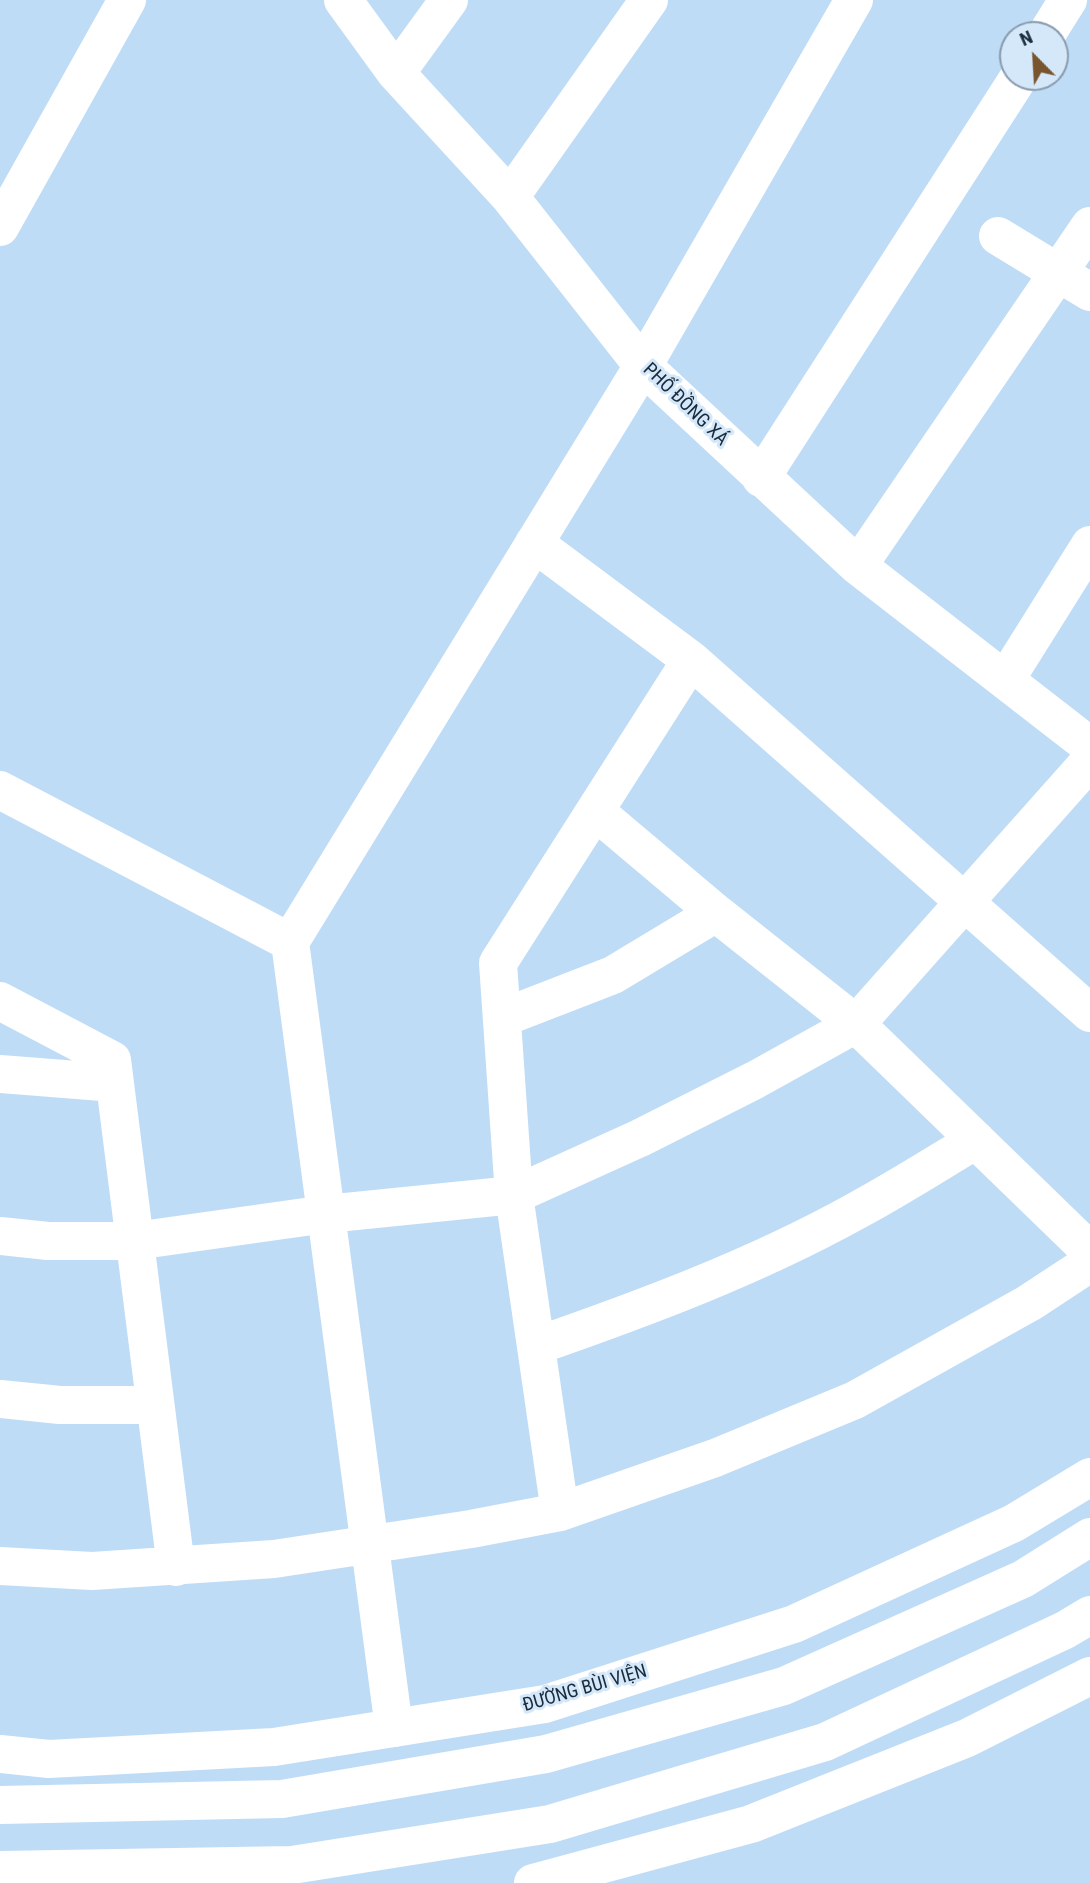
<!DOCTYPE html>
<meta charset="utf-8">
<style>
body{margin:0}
#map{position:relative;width:1090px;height:1883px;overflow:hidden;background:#bfdcf7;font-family:"Roboto Condensed",sans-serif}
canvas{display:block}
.north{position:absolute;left:999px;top:21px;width:70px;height:70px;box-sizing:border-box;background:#d5e8fa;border:2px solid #899cae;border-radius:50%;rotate:336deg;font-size:19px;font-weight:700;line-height:28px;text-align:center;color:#182b3c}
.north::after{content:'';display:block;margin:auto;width:24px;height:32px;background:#79552f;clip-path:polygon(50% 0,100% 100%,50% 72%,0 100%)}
</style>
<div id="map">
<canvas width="1090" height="1883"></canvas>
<div class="north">N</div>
</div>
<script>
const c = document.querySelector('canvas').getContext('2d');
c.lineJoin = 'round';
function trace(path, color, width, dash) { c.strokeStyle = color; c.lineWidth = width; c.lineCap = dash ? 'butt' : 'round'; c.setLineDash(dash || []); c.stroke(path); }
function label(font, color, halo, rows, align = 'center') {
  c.font = font + ' "Roboto Condensed",sans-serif'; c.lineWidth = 6; c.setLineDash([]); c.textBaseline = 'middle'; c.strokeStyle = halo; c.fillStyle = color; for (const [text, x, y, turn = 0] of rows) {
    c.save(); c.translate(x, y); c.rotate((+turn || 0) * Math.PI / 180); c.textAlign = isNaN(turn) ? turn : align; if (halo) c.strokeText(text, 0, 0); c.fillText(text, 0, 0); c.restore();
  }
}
const minor = new Path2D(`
 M 343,0 L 396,73 L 510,197 L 643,366 L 858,566 L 1090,746
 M 1046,35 L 1068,0
 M 396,73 L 449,0
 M 510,197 L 649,0
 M 0,227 L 127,0
 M 998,236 L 1090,292
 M 761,478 L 1019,77
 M 534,543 L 691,660 L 1090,1013
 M 858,566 L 1090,226
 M 1006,679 L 1090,545
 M 0,790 L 290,942 L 643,366 L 854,0
 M 595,811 L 716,913 L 856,1024 L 1090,1251
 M 290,942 L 394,1728
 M 0,1001 L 112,1060 L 176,1567
 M 502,1018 L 613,975 L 716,913
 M 0,1074 L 115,1083
 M 0,1236 L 48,1241 L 135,1241 L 326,1214 L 514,1195 L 640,1138 L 755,1080 L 856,1024 L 1090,761
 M 536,1346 C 645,1308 755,1267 856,1211 C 897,1189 936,1164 976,1140
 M 0,1399 L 60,1405 L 155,1405
 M 560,1512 L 514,1195 L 498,963 L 691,660
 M 0,1566 L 92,1571 L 274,1559 L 471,1529 L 560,1512 L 715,1458 L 855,1400 L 1029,1303 L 1090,1263`);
const major = new Path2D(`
 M 0,1754 L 49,1759 L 274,1747 L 545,1704 L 794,1624 L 1014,1523 L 1090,1477
 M 0,1805 L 282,1799 L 546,1754 L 784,1686 L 1023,1579 L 1090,1537
 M 0,1870 L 292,1865 L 550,1824 L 825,1742 L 1065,1630 L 1090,1615
 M 533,1883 L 751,1824 L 967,1738 L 1090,1676`);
const streetNames = [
 ["PHỐ ĐỒNG XÁ",685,405,44],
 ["ĐƯỜNG BÙI VIỆN",585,1689,-16]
];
trace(minor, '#fff', 38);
trace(major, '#fff', 38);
label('19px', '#182b3c', '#d5e8fa', streetNames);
</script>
